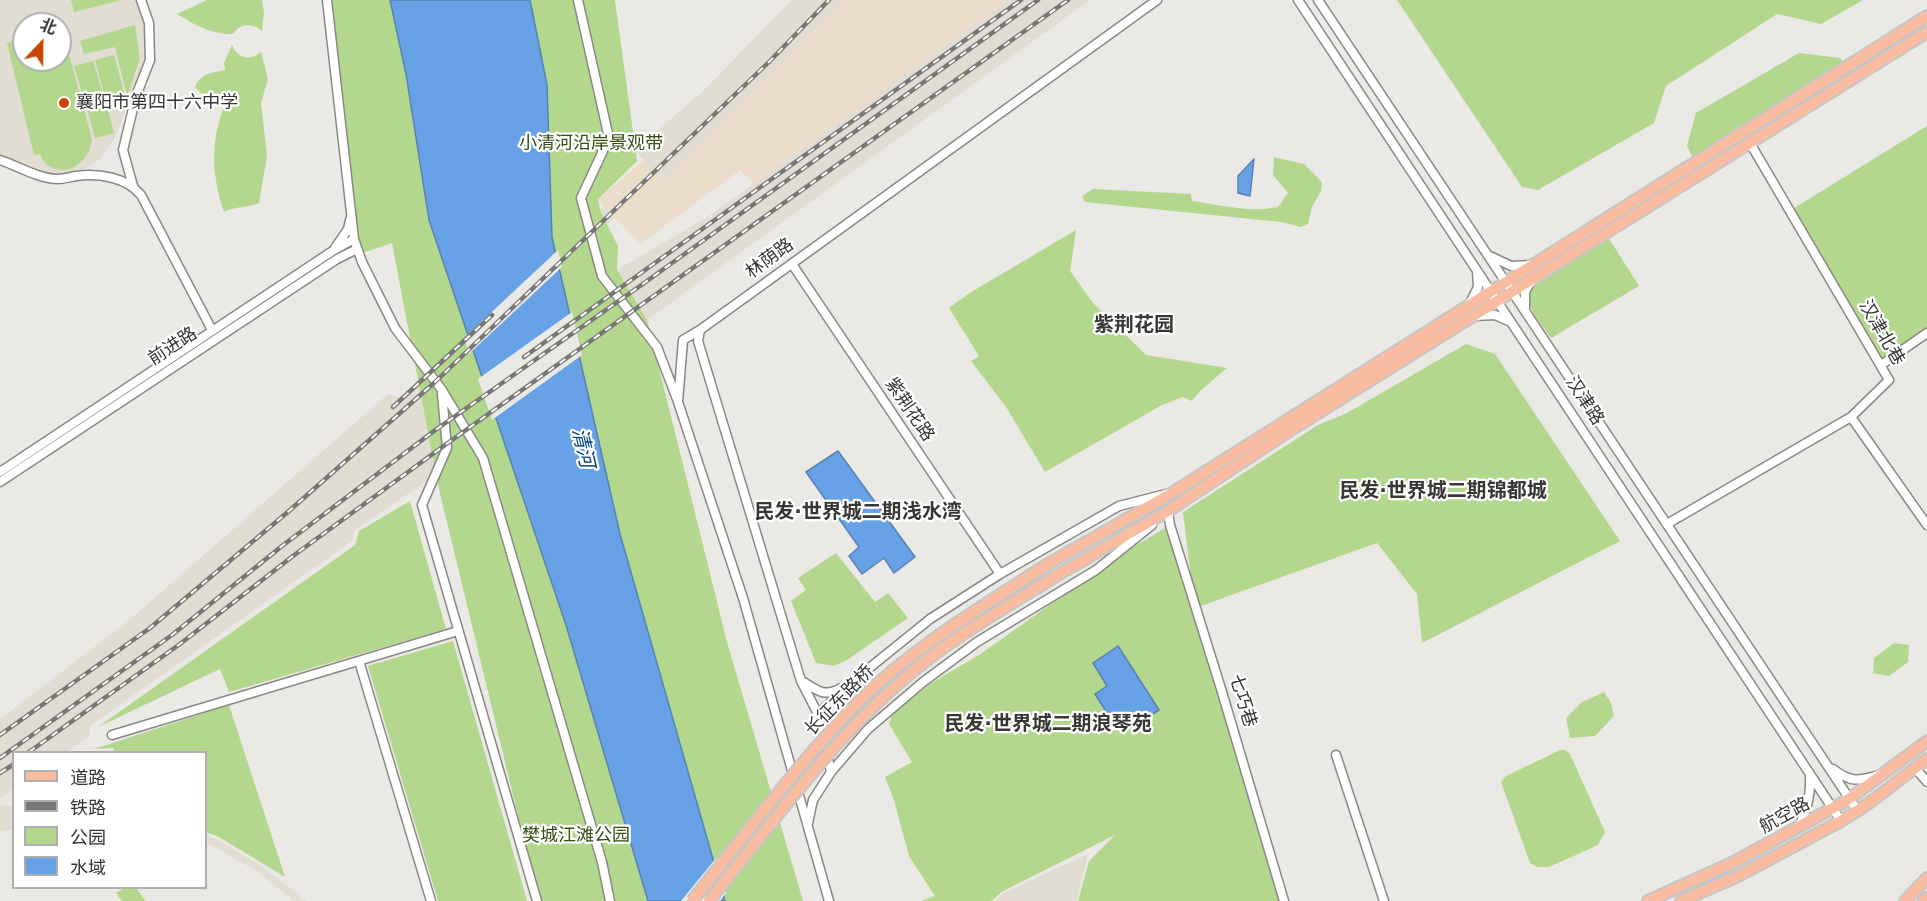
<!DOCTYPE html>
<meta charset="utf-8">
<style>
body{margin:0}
#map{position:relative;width:1927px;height:901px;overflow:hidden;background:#eae9e6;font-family:"DejaVu Sans","Noto Sans SC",sans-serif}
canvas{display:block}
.legend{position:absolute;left:12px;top:751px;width:195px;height:138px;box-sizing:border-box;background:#fff;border:2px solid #afaeae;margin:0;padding:8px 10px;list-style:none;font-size:18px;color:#363534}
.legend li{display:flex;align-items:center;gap:12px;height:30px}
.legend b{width:30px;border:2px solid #afaeae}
.north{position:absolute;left:12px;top:12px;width:60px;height:60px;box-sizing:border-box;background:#fff;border:2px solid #afaeae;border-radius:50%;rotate:22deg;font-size:16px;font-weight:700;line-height:24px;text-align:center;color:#363534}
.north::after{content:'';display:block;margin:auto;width:21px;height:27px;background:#ca4502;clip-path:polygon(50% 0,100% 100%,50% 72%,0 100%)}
</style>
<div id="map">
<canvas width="1927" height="901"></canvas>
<ul class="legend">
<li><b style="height:8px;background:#fbbda1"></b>道路</li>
<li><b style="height:8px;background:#787775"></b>铁路</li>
<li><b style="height:16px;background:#b3d78d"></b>公园</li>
<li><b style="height:16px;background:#67a2e7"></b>水域</li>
</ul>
<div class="north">北</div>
</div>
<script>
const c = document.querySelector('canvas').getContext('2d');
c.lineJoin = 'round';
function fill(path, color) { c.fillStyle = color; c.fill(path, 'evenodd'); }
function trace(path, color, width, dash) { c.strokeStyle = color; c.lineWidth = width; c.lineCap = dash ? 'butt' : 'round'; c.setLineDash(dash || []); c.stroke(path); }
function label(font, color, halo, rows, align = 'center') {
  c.font = font + ' "DejaVu Sans","Noto Sans SC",sans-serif'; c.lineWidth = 4.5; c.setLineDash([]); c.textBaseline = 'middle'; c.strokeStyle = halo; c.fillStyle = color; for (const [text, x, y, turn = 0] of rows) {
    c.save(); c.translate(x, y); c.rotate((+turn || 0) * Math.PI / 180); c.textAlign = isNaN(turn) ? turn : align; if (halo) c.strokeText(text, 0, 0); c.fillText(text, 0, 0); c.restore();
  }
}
const industrial = new Path2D(`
 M 835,0 L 1008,0 L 754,184 L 740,170 L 640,244 L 598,199 Z`);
const built = new Path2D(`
 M 0,0 L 136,0 L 145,30 L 146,56 L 116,136 L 100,159 L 85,169 L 58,175 L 46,174 L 0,157 ZM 24,24 L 60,24 L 60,60 L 24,60 Z
 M 792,0 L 845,0 L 663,182 L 635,150 L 702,92 Z
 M 1008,0 L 1090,0 L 647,320 L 637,316 L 442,455 L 427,481 L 353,531 L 352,541 L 90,726 L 90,736 L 67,752 L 14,752 L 13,789 L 0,798 L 0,719 L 127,622 L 388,394 L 400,398 L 604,206 L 615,217 L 426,394 L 436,409 L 614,282 L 617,270 L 709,216 Z
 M 0,805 L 13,806 L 13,830 L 0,831 Z
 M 206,835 L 220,841 L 260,865 L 307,901 L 294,901 L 257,871 L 206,842 Z
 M 1088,854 L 1077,901 L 995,901 L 1003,893 Z`);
const green = new Path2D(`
 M 71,0 L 119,0 L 119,1 L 74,12 Z
 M 207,0 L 262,0 L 264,13 L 262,31 C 252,22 240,23 233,34 C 210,34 197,26 177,14 Z
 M 327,0 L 390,0 L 406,74 L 429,220 L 566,625 L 648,901 L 541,901 L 526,849 L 438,485 L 392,243 L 359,254 Z
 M 530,0 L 615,0 L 637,161 L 598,199 L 601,213 L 618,246 L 617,270 L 647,320 L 727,642 L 803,901 L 725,901 L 620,534 L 552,237 L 547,85 Z
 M 1397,0 L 1863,0 L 1821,24 L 1777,14 L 1666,86 L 1654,123 L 1538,190 L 1522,187 Z
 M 135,25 L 140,59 L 127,96 L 115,47 L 84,54 L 80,41 Z
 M 24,35 L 24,60 L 60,60 L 60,38 L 67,47 L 92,139 C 89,171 51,182 40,154 L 34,155 L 7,43 L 18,40 Z
 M 232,45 C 237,58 250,62 261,52 L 268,79 L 261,103 L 267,156 L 259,203 C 248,208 235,206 224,212 C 211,173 210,137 227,100 L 204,96 L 195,87 C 201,73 211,73 225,70 L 224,63 Z
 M 1799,53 L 1840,58 L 1847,67 L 1695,162 L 1687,146 L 1696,113 Z
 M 114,55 L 124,92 L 105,97 L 95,60 Z
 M 93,61 L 104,97 L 85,102 L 74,66 Z
 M 105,99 L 114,133 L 95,138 L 86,104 Z
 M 1927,126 L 1927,330 L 1882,361 L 1791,210 Z
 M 1274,157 L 1304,164 L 1322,182 L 1321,191 L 1312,207 L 1308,224 L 1301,227 L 1281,222 L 1085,202 L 1082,196 L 1093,189 L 1191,194 L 1192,201 C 1221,205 1249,213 1278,207 L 1288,193 L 1273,175 Z
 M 1076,230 L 1070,271 L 1093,303 L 1146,355 L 1227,368 L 1200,391 L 1192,401 L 1183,397 L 1162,405 L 1045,472 L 1006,407 L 971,361 L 979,356 L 949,308 L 968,294 Z
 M 1608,237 L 1639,286 L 1551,338 C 1537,317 1521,306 1534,282 Z
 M 1466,344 L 1495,354 L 1620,541 L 1422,643 L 1417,594 L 1377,543 L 1195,608 L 1284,901 L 1078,901 L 1089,861 L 1115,835 L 1003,891 L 991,901 L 921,901 L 935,896 L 909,856 L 894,800 L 885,777 L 912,762 L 889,724 L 893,713 L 930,684 L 982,653 L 1120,555 L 1170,525 L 1194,603 L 1183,512 L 1318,425 L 1347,413 Z
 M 410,501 L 446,629 L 229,692 L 220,669 L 98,727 L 355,545 L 359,531 Z
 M 836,553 L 875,602 L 888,593 L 908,618 L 847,660 L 834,666 L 816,663 L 791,601 L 806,590 L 798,578 Z
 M 453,641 L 527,901 L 438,901 L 368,666 Z
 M 1894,643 L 1909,645 L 1908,662 L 1889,676 L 1873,673 L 1874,658 Z
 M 1604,692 L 1611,703 L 1614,716 L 1595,736 L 1570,738 L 1566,718 L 1582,702 Z
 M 229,705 L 285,877 L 219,837 L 206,832 L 206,752 L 114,752 L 114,748 L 94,749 Z
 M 1560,750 L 1565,750 L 1570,754 L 1605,832 L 1598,845 L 1549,867 L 1537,867 L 1530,863 L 1501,782 L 1506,776 Z
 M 124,888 L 136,888 L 146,901 L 122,901 L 116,893 Z`);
const water = new Path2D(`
 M 390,0 L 530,0 L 547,85 L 552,237 L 620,534 L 725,901 L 648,901 L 566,625 L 429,220 L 406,74 Z
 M 1254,159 L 1250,196 L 1238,193 L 1238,176 Z
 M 838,451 L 915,557 L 894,573 L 884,558 L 862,574 L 849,556 L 859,547 L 806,472 Z
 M 1118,646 L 1159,710 L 1137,724 L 1114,724 L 1095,694 L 1107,686 L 1093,663 Z`);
const pier = new Path2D(`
 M 558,250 L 562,267 L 469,354 L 464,338 Z
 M 572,312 L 582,355 L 492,420 L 478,379 Z
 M 716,858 L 726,893 L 720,901 L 681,901 Z`);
const minor = new Path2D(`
 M 327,0 L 354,239 L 362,262 L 395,328 L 442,390 L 483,458 L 602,862 L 610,901
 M 578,0 L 609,138 L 581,198 L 602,276 L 657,347 L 677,399
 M 1298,0 L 1841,821
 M 1318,0 L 1857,810
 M 1750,143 L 1889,380 L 1851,417 L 1927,525
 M 0,160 C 18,166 39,179 58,179 C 64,179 70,177 76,176 C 99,173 126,177 141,195 L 212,330
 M 133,186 L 123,150 L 136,96 L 150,60 L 149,23 L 141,0
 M 335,248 L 348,229 L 350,220
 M 1490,256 L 1511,266 L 1531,265
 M 792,264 L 1000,574
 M 1469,305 L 1478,287 L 1477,272
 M 1525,309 L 1525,292 L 1532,279
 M 1474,316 L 1495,315 L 1511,322
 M 700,330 L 683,340 L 678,402 L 743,598 L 829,901
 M 1881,365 L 1927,333
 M 442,394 L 447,448 L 422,505 L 537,901
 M 0,472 L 334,250 L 354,239
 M 0,482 L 337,259 L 357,249
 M 1168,511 L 1170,525 L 1222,692 L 1284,901
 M 1667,524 L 1851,417
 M 1152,525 L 1096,570 L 977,642 L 923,682 L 868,729 L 831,772 L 818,714 L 801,681 L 698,341 L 700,330 L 1157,0
 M 359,661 L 431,901
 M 802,681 C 816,690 825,698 841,688
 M 818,714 L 852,682 L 930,619 L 1000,574 L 1119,506 L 1166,494
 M 112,735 L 458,631
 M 1336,755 L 1384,901
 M 1915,768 L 1927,782
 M 1833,769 C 1851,783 1858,781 1879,775
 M 808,823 L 813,800 L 831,772
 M 1799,827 C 1807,809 1811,795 1810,776`);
const major = new Path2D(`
 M 1048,564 L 1172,493 L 1927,16
 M 1056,576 L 1168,511 L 1294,428 L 1927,32
 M 1648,901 L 1732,863 L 1833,808 L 1849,799 L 1927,741
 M 1681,901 L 1738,876 L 1841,821 L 1869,803 L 1927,759
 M 1905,901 L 1927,878
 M 1924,901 L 1927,898`);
const rail = new Path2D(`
 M 524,357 L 1021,0
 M 393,407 L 492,315
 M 0,735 L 150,628 L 289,511 L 434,383 L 770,61 L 829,0
 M 29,752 L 180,644 L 293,556 L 445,445 L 1068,0
 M 0,758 L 172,635 L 282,546 L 434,431 L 640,286 L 1038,0
 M 0,773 L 14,764`);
const majorBridge = new Path2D(`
 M 692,901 C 746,834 799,762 859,701 C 915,646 983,606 1048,564
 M 709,901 C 769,827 832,739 905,678 C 951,638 1005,608 1056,576`);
const markers = [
 [64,103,6,"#ca4502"]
];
const poiNames = [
 ["襄阳市第四十六中学",76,103]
];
const parkNames = [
 ["小清河沿岸景观带",591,144],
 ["樊城江滩公园",576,836]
];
const streetNames = [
 ["林荫路",770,259,-36],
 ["汉津北巷",1881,333,60],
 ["前进路",173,347,-33],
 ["汉津路",1584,401,57],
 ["紫荆花路",909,410,56],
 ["长征东路桥",840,701,-46],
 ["七巧巷",1242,701,73],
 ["航空路",1785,816,-29]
];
const neighbourhoodNames = [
 ["紫荆花园",1134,326],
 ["民发·世界城二期锦都城",1443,492],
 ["民发·世界城二期浅水湾",858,513],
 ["民发·世界城二期浪琴苑",1048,725]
];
const waterNames = [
 ["清河",582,448,77]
];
fill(industrial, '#ecddca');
fill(built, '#e1ddd3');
fill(green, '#b3d78d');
fill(water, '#67a2e7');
trace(water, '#5881b1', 1.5);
fill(pier, '#eae9e6');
trace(minor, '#898885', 11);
trace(major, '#c7c6c6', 14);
trace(minor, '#fff', 8);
trace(major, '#fbbda1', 10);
trace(rail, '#787775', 4.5);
trace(rail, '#fff', 2, [7]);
trace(majorBridge, '#c7c6c6', 14, []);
trace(majorBridge, '#fbbda1', 10);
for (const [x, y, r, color] of markers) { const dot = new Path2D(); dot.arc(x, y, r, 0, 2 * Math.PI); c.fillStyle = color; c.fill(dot); trace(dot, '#fff', 2); }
label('18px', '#363534', '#fff', poiNames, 'left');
label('18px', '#354e12', '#fff', parkNames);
label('18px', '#363534', '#fff', streetNames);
label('bold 20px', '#373734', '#fff', neighbourhoodNames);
label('italic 20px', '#004280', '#fff', waterNames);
</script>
